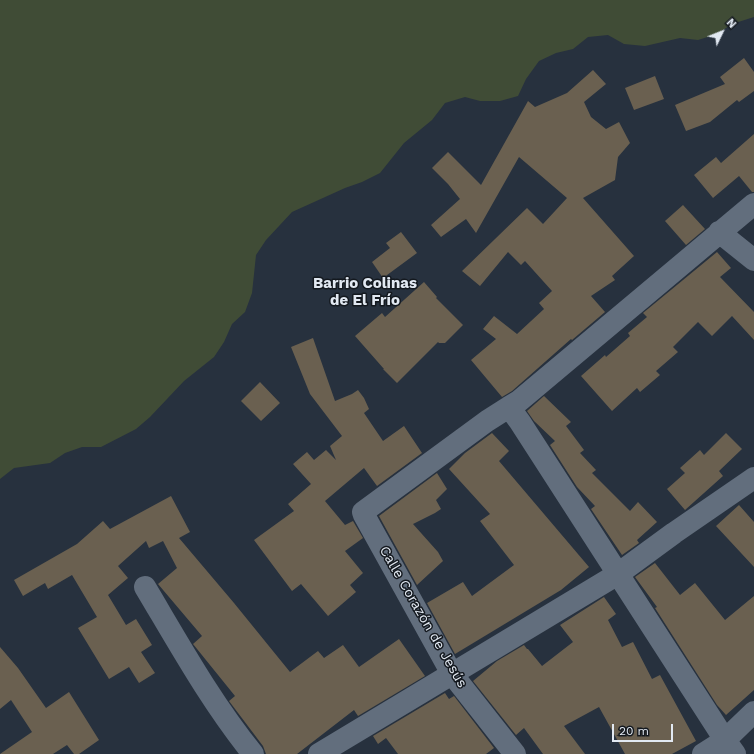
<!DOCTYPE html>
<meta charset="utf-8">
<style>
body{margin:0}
#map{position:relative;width:754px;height:754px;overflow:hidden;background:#27313e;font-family:"Work Sans",sans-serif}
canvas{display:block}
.north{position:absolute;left:702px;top:12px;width:40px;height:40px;-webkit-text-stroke:3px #14191f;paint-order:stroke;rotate:47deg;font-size:11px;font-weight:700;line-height:16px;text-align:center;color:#e2e9f2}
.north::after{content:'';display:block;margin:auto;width:14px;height:18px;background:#e2e9f2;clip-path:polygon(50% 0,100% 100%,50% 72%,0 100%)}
.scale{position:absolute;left:612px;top:724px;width:61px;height:18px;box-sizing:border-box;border:2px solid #e2e9f2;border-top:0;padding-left:5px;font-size:12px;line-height:14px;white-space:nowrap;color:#e2e9f2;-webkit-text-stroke:3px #14191f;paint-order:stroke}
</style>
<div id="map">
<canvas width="754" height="754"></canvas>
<div class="north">N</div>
<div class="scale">20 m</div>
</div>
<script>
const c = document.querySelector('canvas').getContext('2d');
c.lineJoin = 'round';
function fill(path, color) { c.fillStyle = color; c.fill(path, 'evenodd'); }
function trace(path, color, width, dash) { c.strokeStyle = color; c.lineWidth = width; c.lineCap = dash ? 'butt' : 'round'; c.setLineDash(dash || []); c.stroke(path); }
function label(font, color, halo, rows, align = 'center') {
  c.font = font + ' "Work Sans",sans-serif'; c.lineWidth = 3; c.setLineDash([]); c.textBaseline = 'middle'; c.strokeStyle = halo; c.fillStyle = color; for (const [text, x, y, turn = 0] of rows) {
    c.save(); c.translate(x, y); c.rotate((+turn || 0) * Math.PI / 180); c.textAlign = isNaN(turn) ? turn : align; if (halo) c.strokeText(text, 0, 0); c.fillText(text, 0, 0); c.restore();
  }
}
const green = new Path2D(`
 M 0,0 L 754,0 L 754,17 L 732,24 L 717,34 L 698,40 L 680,38 L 645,46 L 624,44 L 608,35 L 588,37 L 573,49 L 556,53 L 539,61 L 526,79 L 518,96 L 500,101 L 480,101 L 465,97 L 445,103 L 432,120 L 404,143 L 380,173 L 362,182 L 345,188 L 292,212 L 266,240 L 256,255 L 252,293 L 245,312 L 232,324 L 224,342 L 214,357 L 184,381 L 150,417 L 136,429 L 101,447 L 82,447 L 65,453 L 50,463 L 14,468 L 0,479 Z`);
const building = new Path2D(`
 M 744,58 L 754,72 L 754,91 L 739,102 L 737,100 L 710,122 L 686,131 L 675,105 L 725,84 L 720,77 Z
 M 593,70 L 606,84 L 584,102 L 591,117 L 606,129 L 619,122 L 630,143 L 618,157 L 615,180 L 583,198 L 634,256 L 612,276 L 615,280 L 591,296 L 605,312 L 572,340 L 571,339 L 512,391 L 502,397 L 471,360 L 496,339 L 483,329 L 494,316 L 517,334 L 544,309 L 539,303 L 552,291 L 525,261 L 521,265 L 508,252 L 480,286 L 462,271 L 527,208 L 543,224 L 567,198 L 519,157 L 476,233 L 466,219 L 441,237 L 431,225 L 460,199 L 448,184 L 432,168 L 448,152 L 481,185 L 528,101 L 535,107 L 567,93 Z
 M 655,76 L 664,99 L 634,110 L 625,88 Z
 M 754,134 L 754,192 L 752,192 L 739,176 L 713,198 L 694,175 L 716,157 L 721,163 Z
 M 683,205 L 705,229 L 686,245 L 665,221 Z
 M 401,232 L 417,253 L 383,278 L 372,262 L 390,248 L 386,243 Z
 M 717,252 L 731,268 L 720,277 L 754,312 L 754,340 L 732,316 L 712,336 L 698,322 L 673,347 L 678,352 L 656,371 L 660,375 L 640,392 L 637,388 L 612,411 L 581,376 L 605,355 L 606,357 L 630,336 L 628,333 L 647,317 L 643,313 Z
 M 424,282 L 437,297 L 436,298 L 463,325 L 445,343 L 439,343 L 438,342 L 397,383 L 383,369 L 384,369 L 355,336 L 382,313 L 385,317 Z
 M 313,338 L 335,401 L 352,394 L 358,390 L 364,398 L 369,409 L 364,413 L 383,441 L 404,426 L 422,453 L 377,486 L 364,468 L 325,501 L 345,525 L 353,521 L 363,538 L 345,551 L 363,573 L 350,585 L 356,592 L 328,616 L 301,584 L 292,591 L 254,540 L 294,511 L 288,504 L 311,484 L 293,464 L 307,452 L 314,460 L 326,450 L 336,460 L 330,446 L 342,436 L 310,394 L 291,347 Z
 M 260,382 L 280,403 L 261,421 L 241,401 Z
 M 544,396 L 571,422 L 566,426 L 584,450 L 580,453 L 596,470 L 592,473 L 630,511 L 638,502 L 657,522 L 637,540 L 639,543 L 622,555 L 591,509 L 595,506 L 577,487 L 550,445 L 555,441 L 534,421 L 527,411 Z
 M 492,433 L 509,451 L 499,461 L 589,567 L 561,590 L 455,654 L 427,603 L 463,582 L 472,596 L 514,565 L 480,521 L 490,514 L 449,469 L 465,453 Z
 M 726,433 L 742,449 L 719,471 L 723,476 L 685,510 L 667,489 L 685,473 L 680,468 L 700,450 L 704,455 Z
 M 437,473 L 447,489 L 436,500 L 441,509 L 435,513 L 413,524 L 438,552 L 443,561 L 417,585 L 379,516 Z
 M 171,496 L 190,532 L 179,538 L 234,603 L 290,672 L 318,651 L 324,658 L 343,645 L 359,667 L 399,639 L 425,676 L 358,716 L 354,710 L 297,754 L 266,754 L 263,746 L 229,701 L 235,696 L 193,644 L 202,636 L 158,584 L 177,568 L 163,541 L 149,548 L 146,541 L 118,566 L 128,578 L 108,595 L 126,625 L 136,619 L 152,645 L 141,652 L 155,673 L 139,683 L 129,667 L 109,679 L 78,628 L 97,617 L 72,575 L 48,589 L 45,583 L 23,596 L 14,580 L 77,544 L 103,521 L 110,529 Z
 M 739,505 L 754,522 L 754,567 L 716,526 Z
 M 655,563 L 680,595 L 695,583 L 725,620 L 754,596 L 754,690 L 726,715 L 717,705 L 655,608 L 657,607 L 635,577 Z
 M 604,597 L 616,614 L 608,620 L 622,647 L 633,642 L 652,679 L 660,675 L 696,741 L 672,754 L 625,754 L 599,707 L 564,726 L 585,754 L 543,754 L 524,728 L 516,735 L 473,681 L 497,661 L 524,645 L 527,649 L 528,649 L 542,666 L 573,642 L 560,625 Z
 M 0,647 L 18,668 L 46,708 L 69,692 L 99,740 L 79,754 L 74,754 L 67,745 L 53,754 L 0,754 L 32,732 L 11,700 L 0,709 Z
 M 445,693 L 449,699 L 454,696 L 494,748 L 486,754 L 398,754 L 386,738 L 378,744 L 373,736 Z`);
const minor = new Path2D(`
 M 719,232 L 754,260
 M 509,407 L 487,421 L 363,512 L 364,515 L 452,674 L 515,754
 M 145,587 C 179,644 211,702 253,754
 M 319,754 L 618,574 L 674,533 L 754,478
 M 703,754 L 725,740 L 754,712
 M 735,754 L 725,740 L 520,422 L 509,407 L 519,401 L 754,204`);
const streetNames = [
 ["Calle Corazón de Jesús",423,617,60]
];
const neighbourhoodNames = [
 ["Barrio Colinas",365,284],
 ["de El Frío",365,301]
];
fill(green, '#404c36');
fill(building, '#6a6050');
trace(minor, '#626e7d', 22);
label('14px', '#e2e9f2', '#14191f', streetNames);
label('bold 15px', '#e2e9f2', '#14191f', neighbourhoodNames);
</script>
